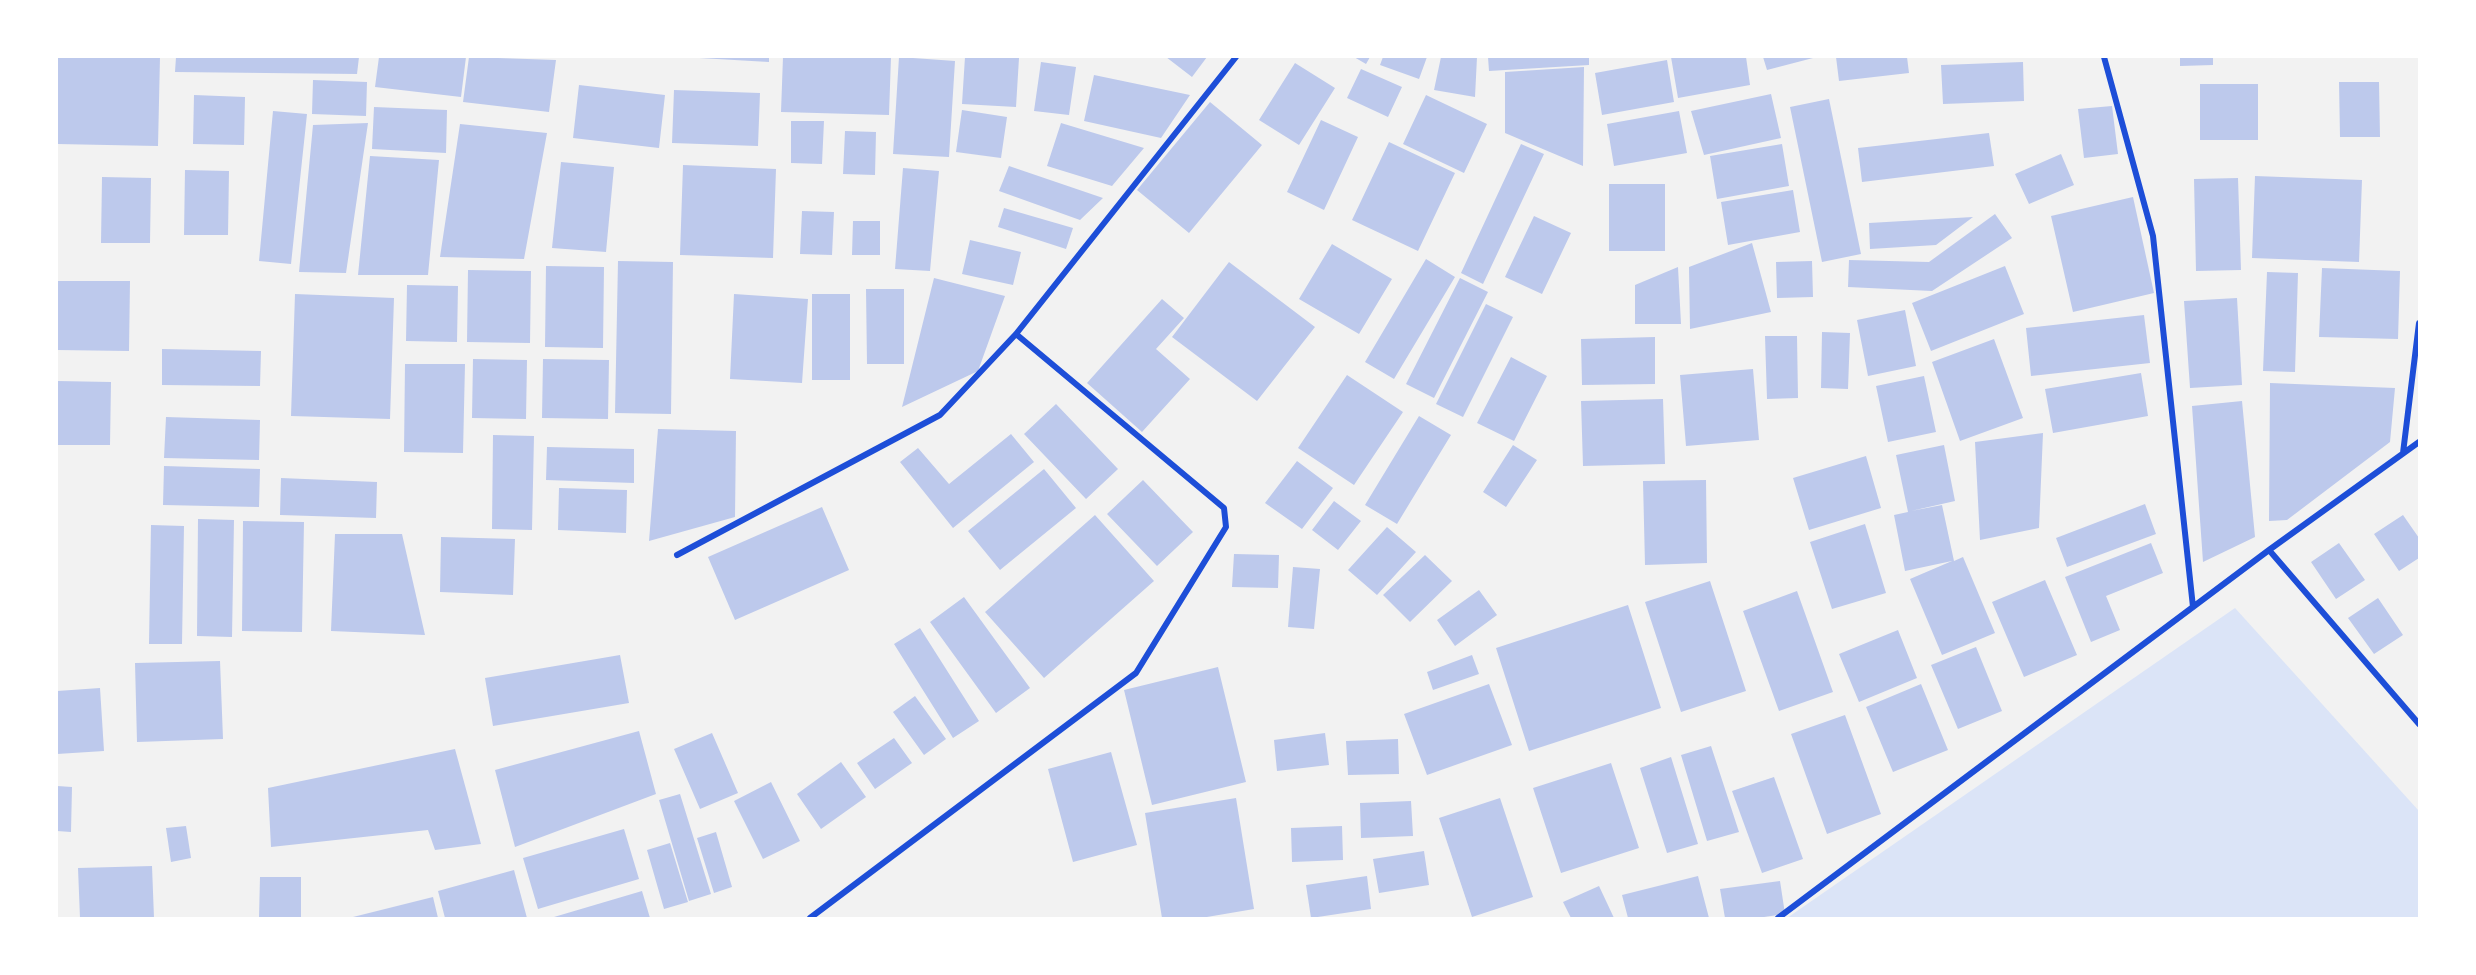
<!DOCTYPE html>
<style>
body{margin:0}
#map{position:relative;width:2476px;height:975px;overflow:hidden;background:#f2f2f2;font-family:Inter,sans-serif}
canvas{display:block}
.frame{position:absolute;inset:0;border:58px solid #fff;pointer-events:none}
</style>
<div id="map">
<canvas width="2476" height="975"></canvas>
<div class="frame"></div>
</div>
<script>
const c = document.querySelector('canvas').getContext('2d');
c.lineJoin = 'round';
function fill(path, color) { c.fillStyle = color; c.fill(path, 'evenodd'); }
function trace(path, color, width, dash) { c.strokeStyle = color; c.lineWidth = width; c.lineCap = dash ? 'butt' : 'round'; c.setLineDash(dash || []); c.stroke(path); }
const green = new Path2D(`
 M 2235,608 L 2419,811 L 2419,918 L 1787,918 Z`);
const building = new Path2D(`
 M 57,57 L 160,57 L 158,146 L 57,144 Z
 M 176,57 L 359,57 L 357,74 L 175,72 Z
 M 379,57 L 466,57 L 461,97 L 375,87 Z
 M 469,57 L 556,60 L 549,112 L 463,102 Z
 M 682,57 L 769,57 L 769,62 Z
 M 783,57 L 891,57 L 889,115 L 781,112 Z
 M 899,57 L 955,61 L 949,157 L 893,154 Z
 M 965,57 L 1019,58 L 1016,107 L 962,104 Z
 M 1166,57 L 1207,57 L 1192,77 Z
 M 1354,57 L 1370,57 L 1366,64 Z
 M 1383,57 L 1427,57 L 1419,79 L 1380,65 Z
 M 1441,57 L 1477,57 L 1475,97 L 1434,90 Z
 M 1488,57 L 1589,57 L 1589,65 L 1489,71 Z
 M 1671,57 L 1746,57 L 1750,85 L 1678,98 Z
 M 1763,57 L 1813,57 L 1813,58 L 1767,70 Z
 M 1836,57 L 1907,57 L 1909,73 L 1839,81 Z
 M 2180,57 L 2213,57 L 2213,65 L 2180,66 Z
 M 1667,60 L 1674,102 L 1602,115 L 1595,73 Z
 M 1041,62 L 1076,67 L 1069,115 L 1034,111 Z
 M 2023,62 L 2024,101 L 1943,104 L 1941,65 Z
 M 1295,63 L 1335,88 L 1299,145 L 1259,120 Z
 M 1584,67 L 1583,166 L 1505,133 L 1505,72 Z
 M 1361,69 L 1402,87 L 1388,117 L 1347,98 Z
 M 1094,75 L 1190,95 L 1161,138 L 1084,121 Z
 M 313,80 L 367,82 L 366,116 L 312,114 Z
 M 2339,82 L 2379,82 L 2380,137 L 2340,137 Z
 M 2200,84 L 2258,84 L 2258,140 L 2200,140 Z
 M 579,85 L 665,95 L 659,148 L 573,138 Z
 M 674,90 L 760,93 L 758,146 L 672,143 Z
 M 1771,94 L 1781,138 L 1704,155 L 1691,111 Z
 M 194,95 L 245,97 L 244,145 L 193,144 Z
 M 1426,95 L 1487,124 L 1464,173 L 1403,144 Z
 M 1829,99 L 1861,254 L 1822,262 L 1790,107 Z
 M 1210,102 L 1262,145 L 1189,233 L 1137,190 Z
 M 2112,106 L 2118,154 L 2084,158 L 2078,109 Z
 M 374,107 L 447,110 L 446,153 L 372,149 Z
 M 962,110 L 1007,117 L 1001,158 L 956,152 Z
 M 273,111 L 307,114 L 291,264 L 259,261 Z
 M 1679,111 L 1687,153 L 1614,166 L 1607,124 Z
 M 1321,120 L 1358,137 L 1324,210 L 1287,192 Z
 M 791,121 L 824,121 L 822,164 L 791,163 Z
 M 368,123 L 346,273 L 299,272 L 313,125 Z
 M 1061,123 L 1144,148 L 1112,186 L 1047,166 Z
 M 460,124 L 547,133 L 524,259 L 440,257 Z
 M 845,131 L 876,132 L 875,175 L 843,174 Z
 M 1989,133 L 1994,166 L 1862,182 L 1858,148 Z
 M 1389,142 L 1455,173 L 1418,251 L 1352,220 Z
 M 1521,144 L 1544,154 L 1483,284 L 1461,273 Z
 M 1782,144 L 1789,186 L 1717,199 L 1710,156 Z
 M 2061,154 L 2074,185 L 2029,204 L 2015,174 Z
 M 370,156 L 439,160 L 428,275 L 358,275 Z
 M 561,162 L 614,167 L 606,252 L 552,248 Z
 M 683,165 L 776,169 L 773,258 L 680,255 Z
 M 1009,166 L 1103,198 L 1080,220 L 999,191 Z
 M 903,168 L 939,171 L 930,271 L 895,269 Z
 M 185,170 L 229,171 L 228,235 L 184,235 Z
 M 2255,176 L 2362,180 L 2359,262 L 2252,258 Z
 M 102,177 L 151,178 L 150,243 L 101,243 Z
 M 2238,178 L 2241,270 L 2196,271 L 2194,179 Z
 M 1609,184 L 1665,184 L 1665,251 L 1609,251 Z
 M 1793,190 L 1800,232 L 1728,245 L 1721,202 Z
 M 2133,197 L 2154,293 L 2073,312 L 2051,216 Z
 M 1004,208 L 1073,228 L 1066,249 L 998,227 Z
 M 802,211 L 834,212 L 832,255 L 800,254 Z
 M 1995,214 L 2012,238 L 1932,291 L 1848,287 L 1849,260 L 1929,262 Z
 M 1534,216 L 1571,233 L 1542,294 L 1505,277 Z
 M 1973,217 L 1936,245 L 1870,249 L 1869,223 Z
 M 853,221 L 880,221 L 880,255 L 852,255 Z
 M 970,240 L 1021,252 L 1013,285 L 962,274 Z
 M 1752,243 L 1771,312 L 1690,329 L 1689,267 Z
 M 1332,244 L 1392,279 L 1359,334 L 1299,299 Z
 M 1426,259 L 1455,277 L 1394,379 L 1365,362 Z
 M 618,261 L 673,262 L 671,414 L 615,413 Z
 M 1812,261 L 1813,297 L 1777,298 L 1776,262 Z
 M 1229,262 L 1315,327 L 1257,401 L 1172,337 Z
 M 546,266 L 604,267 L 603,348 L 545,347 Z
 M 2005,266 L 2024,314 L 1931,351 L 1912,303 Z
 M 1678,267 L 1681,324 L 1635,324 L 1635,285 Z
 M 2322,268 L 2400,271 L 2398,339 L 2319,337 Z
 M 468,270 L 531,271 L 530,343 L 467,342 Z
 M 2267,272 L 2298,273 L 2295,372 L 2263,371 Z
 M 934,278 L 1005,296 L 978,371 L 902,407 Z
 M 1460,278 L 1488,292 L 1434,398 L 1406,384 Z
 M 57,281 L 130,281 L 129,351 L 57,350 Z
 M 407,285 L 458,286 L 457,342 L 406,341 Z
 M 866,289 L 904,289 L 904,364 L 867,364 Z
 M 295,294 L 394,298 L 390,419 L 291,416 Z
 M 734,294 L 808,299 L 802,383 L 730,379 Z
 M 812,294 L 850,294 L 850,380 L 812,380 Z
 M 2237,298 L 2242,385 L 2190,388 L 2184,301 Z
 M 1162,299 L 1184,318 L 1156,349 L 1190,379 L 1142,432 L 1087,383 Z
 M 1486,304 L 1513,317 L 1463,417 L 1436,404 Z
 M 1905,310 L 1916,366 L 1868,376 L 1857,320 Z
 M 2144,315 L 2150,363 L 2031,376 L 2026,328 Z
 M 1822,332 L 1850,333 L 1848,389 L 1821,388 Z
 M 1765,336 L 1797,336 L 1798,398 L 1767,399 Z
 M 1655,337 L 1655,384 L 1582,385 L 1581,339 Z
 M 1994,339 L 2023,418 L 1960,441 L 1932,362 Z
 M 162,349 L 261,351 L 260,386 L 162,385 Z
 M 1511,357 L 1547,376 L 1514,441 L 1477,423 Z
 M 473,359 L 527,360 L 526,419 L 472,418 Z
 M 543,359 L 609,360 L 608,419 L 542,418 Z
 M 405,364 L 465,364 L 463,453 L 404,452 Z
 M 1753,369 L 1759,440 L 1686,446 L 1680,375 Z
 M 2141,373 L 2148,416 L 2053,433 L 2045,389 Z
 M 1347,375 L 1403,412 L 1354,485 L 1298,448 Z
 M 1924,376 L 1936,432 L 1888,442 L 1876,386 Z
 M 57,381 L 111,382 L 110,445 L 57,445 Z
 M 2270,383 L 2395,388 L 2390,442 L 2287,520 L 2269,521 Z
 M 1663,399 L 1665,464 L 1583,466 L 1581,401 Z
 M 2242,401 L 2255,537 L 2203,562 L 2192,406 Z
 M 1056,404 L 1118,469 L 1086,499 L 1024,434 Z
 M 1419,416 L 1451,435 L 1397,524 L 1365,505 Z
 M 166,417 L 260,420 L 259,460 L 164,458 Z
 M 658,429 L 736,431 L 735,517 L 649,541 Z
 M 2043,433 L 2039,528 L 1980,540 L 1975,442 Z
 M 1011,434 L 1034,462 L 953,528 L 900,462 L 918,448 L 949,484 Z
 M 493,435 L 534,436 L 532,530 L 492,529 Z
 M 1513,445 L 1537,460 L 1506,507 L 1483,492 Z
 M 1944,445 L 1955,501 L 1911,511 L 1942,505 L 1954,561 L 1963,557 L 1995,633 L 1942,655 L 1910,579 L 1952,561 L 1905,571 L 1894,515 L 1908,512 L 1896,455 Z
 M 547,447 L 634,449 L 634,483 L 546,480 Z
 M 1866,456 L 1881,508 L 1809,530 L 1793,478 Z
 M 1297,461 L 1333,488 L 1302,529 L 1265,503 Z
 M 164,466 L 260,469 L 259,507 L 163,505 Z
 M 1044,469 L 1076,508 L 1000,570 L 968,531 Z
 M 281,478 L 377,482 L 376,518 L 280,515 Z
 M 1143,480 L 1193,532 L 1157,566 L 1107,514 Z
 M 1706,480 L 1707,563 L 1645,565 L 1643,481 Z
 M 559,488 L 627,490 L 626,533 L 558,530 Z
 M 1334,501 L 1361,521 L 1338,550 L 1312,530 Z
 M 2145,504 L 2156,534 L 2067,567 L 2056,538 Z
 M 822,507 L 849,570 L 735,620 L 708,557 Z
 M 1095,515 L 1154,581 L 1044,678 L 985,612 Z
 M 2403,515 L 2419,538 L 2419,558 L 2399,571 L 2374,534 Z
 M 198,519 L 234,520 L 232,637 L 197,636 Z
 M 243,521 L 304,522 L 302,632 L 242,631 Z
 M 1865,524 L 1886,593 L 1832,609 L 1810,542 Z
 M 151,525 L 184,526 L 182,644 L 149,644 Z
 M 1387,527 L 1416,552 L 1377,595 L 1348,570 Z
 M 335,534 L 402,534 L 425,635 L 331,631 Z
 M 441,537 L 515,539 L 513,595 L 440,592 Z
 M 2151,543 L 2163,573 L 2106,596 L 2120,630 L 2091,642 L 2065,577 Z
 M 2339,543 L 2365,580 L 2336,599 L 2311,562 Z
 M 1234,554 L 1279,555 L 1278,588 L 1232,587 Z
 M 1425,555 L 1452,581 L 1410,622 L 1383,595 Z
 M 1293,567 L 1320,569 L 1314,629 L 1288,627 Z
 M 2045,580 L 2077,655 L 2024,677 L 1992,602 Z
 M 1710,581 L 1746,691 L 1681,712 L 1645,602 Z
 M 1479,590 L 1497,615 L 1455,646 L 1437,620 Z
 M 1797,591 L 1833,692 L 1779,711 L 1743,611 Z
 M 964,597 L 1030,688 L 996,713 L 930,622 Z
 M 2378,598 L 2403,635 L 2374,654 L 2348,618 Z
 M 1628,605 L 1661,708 L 1529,751 L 1496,648 Z
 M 920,628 L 979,721 L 953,738 L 894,644 Z
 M 1898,630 L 1917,678 L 1859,702 L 1839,654 Z
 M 1976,647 L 2002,711 L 1958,729 L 1931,665 Z
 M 620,655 L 629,703 L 493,726 L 485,678 Z
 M 1472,655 L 1479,674 L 1433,690 L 1427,672 Z
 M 220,661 L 223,739 L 137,742 L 135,663 Z
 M 1218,667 L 1246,782 L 1152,805 L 1124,690 Z
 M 1489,684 L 1512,745 L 1427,775 L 1404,714 Z
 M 1921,684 L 1948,750 L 1893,772 L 1866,707 Z
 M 100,688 L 104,751 L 57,754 L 57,691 Z
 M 915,696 L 946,739 L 924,755 L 893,712 Z
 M 1845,715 L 1881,814 L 1827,834 L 1791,734 Z
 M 639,731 L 656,794 L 515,847 L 495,770 Z
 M 712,733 L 738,793 L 700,809 L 674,749 Z
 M 1325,733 L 1329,765 L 1277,771 L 1274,740 Z
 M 894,738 L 912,763 L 875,789 L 857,763 Z
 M 1398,739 L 1399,774 L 1348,775 L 1346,741 Z
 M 1711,746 L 1739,832 L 1707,841 L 1681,755 Z
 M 455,749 L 481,844 L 435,850 L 428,830 L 271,847 L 268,788 Z
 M 1111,752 L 1137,845 L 1073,862 L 1048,769 Z
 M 1671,757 L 1698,844 L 1667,853 L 1640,768 Z
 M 841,762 L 866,797 L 821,829 L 797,794 Z
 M 1611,763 L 1639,848 L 1561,873 L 1533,788 Z
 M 1774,777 L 1803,859 L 1762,873 L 1732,791 Z
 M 771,782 L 800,841 L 763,859 L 734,801 Z
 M 57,786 L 72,787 L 71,832 L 57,831 Z
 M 680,794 L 711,894 L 689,901 L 659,800 Z
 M 1236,798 L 1254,909 L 1201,918 L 1162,918 L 1145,813 Z
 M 1500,798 L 1533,897 L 1472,917 L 1439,818 Z
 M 1411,801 L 1413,836 L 1361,838 L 1360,803 Z
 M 186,826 L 191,858 L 171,862 L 166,828 Z
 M 1342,826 L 1343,860 L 1292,862 L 1291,828 Z
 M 624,829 L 639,879 L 538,909 L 523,858 Z
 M 716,832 L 732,887 L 714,893 L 697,838 Z
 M 670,843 L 688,902 L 664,909 L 647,850 Z
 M 1424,851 L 1429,885 L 1379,893 L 1373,859 Z
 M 152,866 L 154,918 L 80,918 L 78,868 Z
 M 514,870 L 527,918 L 445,918 L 438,891 Z
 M 1367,876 L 1371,909 L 1311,918 L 1306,885 Z
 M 1698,876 L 1709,918 L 1628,918 L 1622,895 Z
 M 260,877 L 301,877 L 301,918 L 259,918 Z
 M 1780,881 L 1785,914 L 1757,918 L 1725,918 L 1720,889 Z
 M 1599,886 L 1614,918 L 1571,918 L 1563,902 Z
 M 642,891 L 650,918 L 554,918 L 554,917 Z
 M 433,897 L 438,918 L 353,918 L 353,917 Z`);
const minor = new Path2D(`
 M 2104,57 L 2153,236 L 2193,607
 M 2403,453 L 2419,323
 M 2269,550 L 2419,724
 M 677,555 L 940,415 L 1016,334 L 1236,57
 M 810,918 L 1136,673 L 1226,527 L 1224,508 L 1016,334
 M 1778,918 L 2269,550 L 2419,442`);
fill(green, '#dbe4f7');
fill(building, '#bdc9ec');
trace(minor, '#1d4ed8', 6);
</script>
